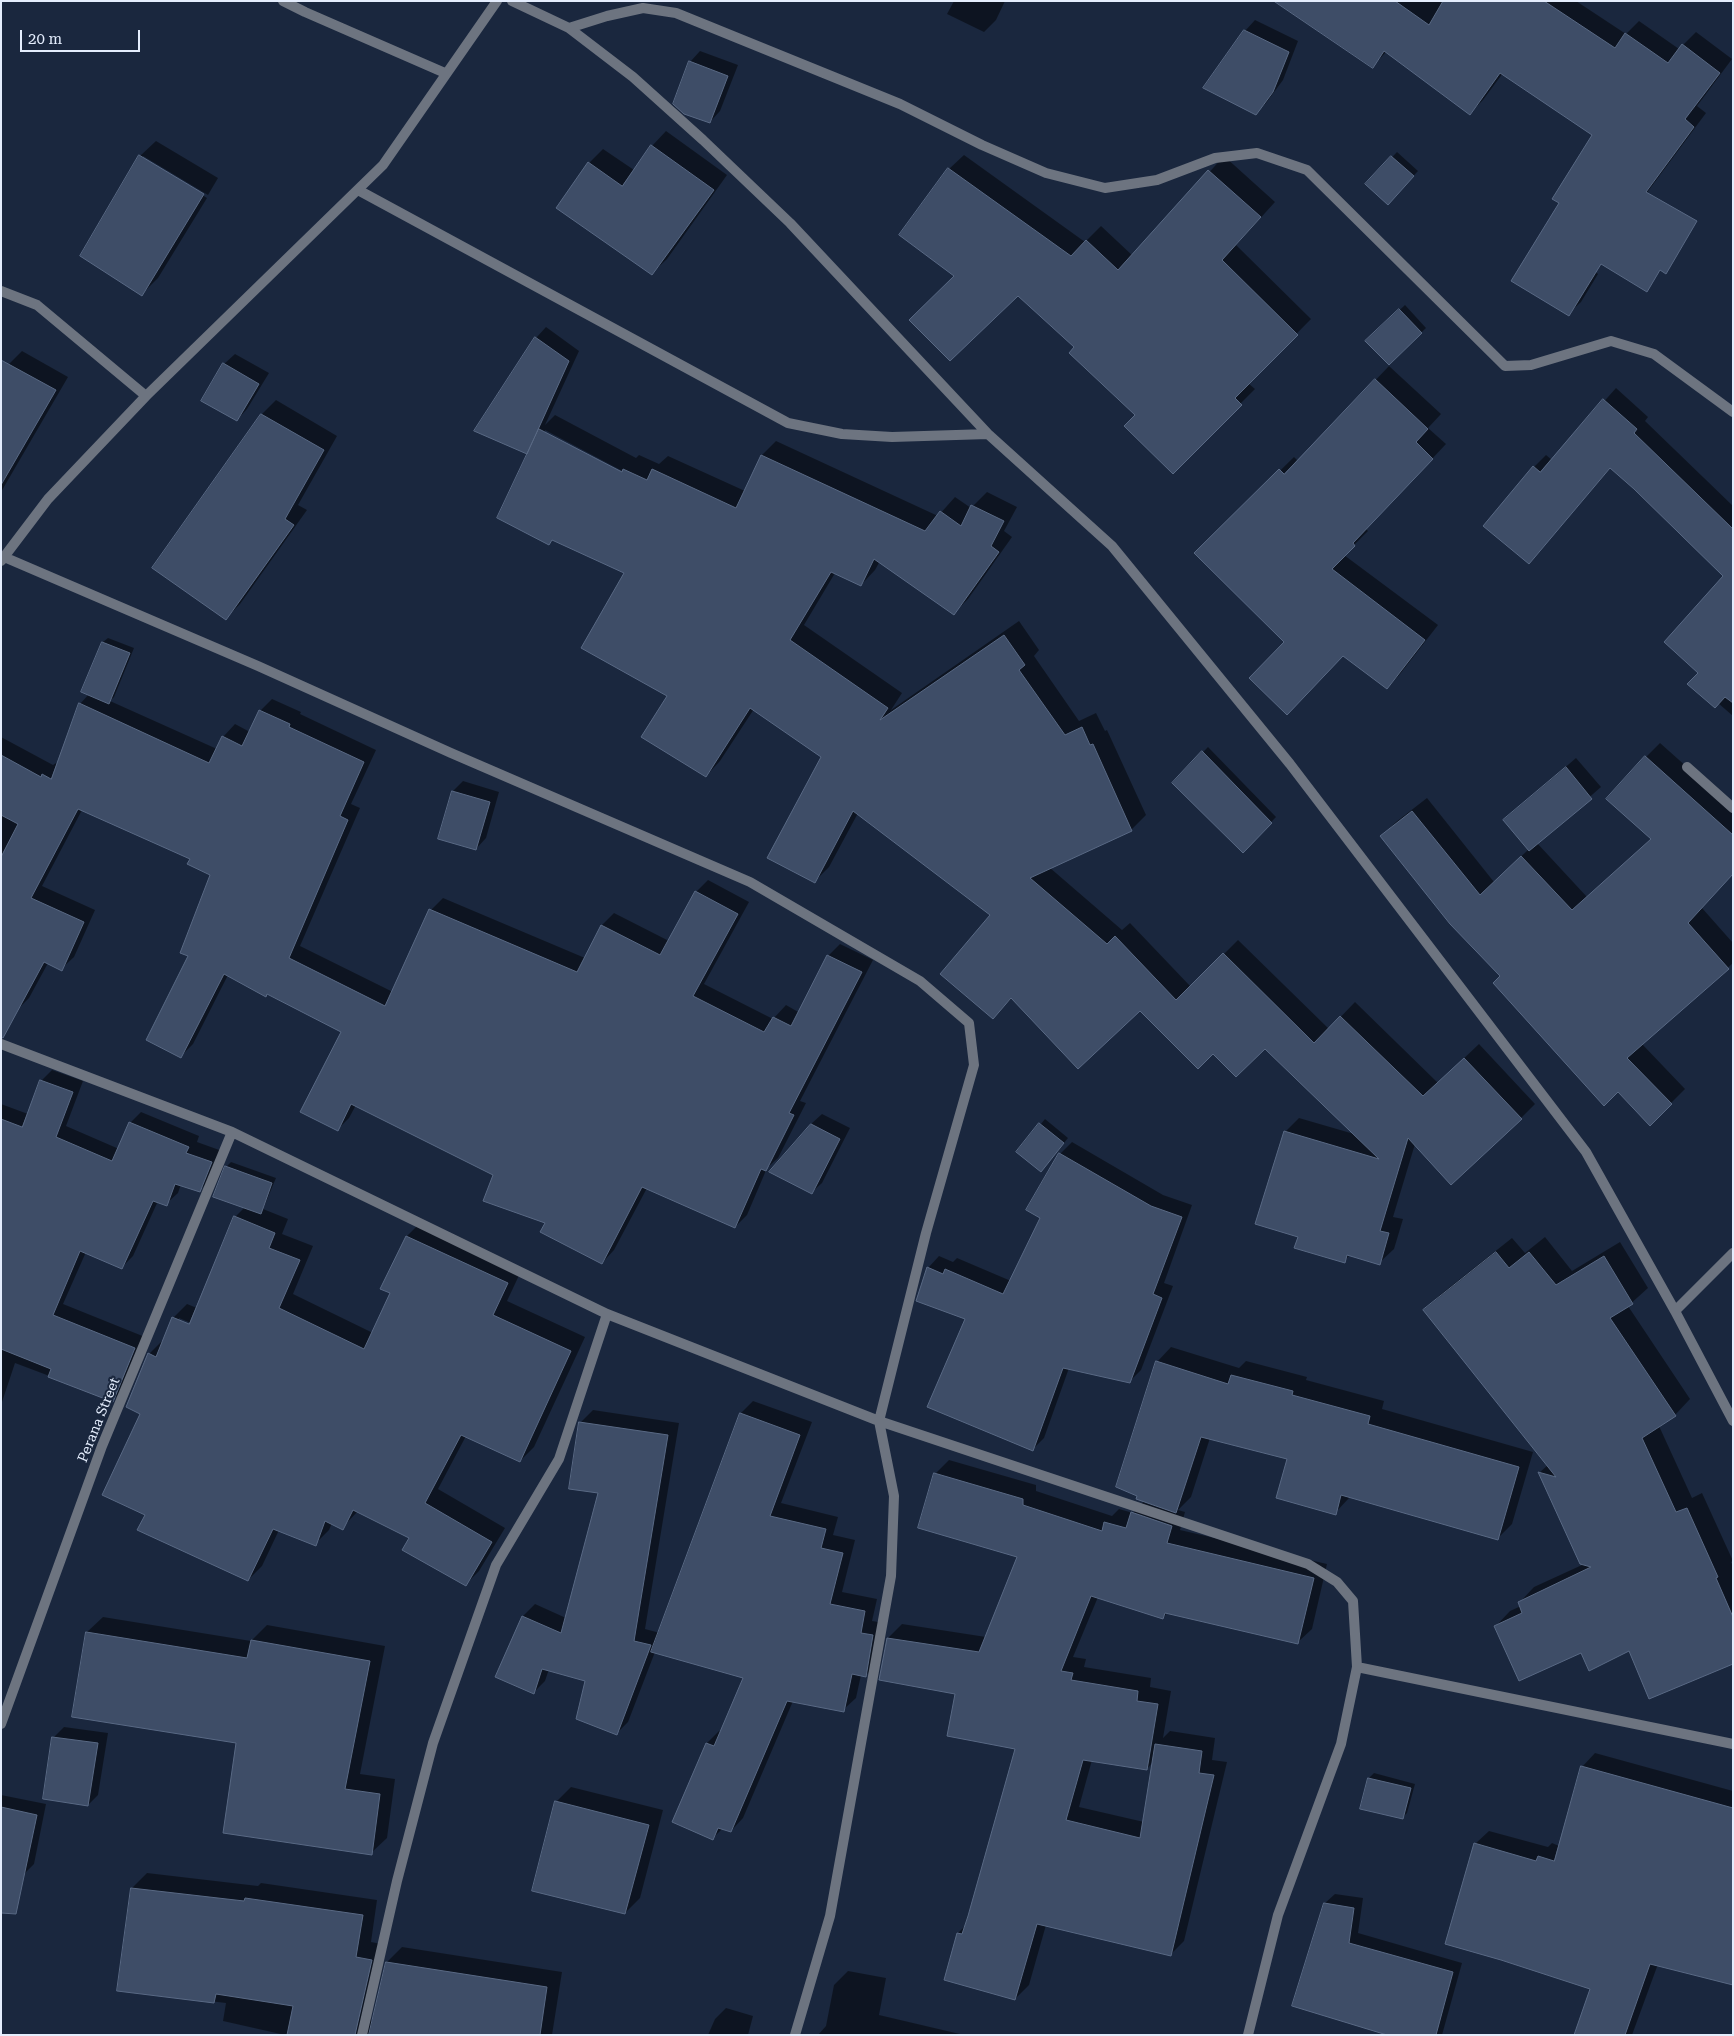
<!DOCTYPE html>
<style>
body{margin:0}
#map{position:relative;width:1734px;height:2036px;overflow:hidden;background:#1a273e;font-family:"Roboto Serif",serif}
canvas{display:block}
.frame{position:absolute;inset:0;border:2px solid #e4edfd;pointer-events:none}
.scale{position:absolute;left:20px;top:30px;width:120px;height:22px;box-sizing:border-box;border:2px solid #e4edfd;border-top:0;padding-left:6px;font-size:15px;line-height:18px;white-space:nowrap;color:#e4edfd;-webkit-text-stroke:4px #1a273e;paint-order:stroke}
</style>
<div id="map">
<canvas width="1734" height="2036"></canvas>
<div class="frame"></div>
<div class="scale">20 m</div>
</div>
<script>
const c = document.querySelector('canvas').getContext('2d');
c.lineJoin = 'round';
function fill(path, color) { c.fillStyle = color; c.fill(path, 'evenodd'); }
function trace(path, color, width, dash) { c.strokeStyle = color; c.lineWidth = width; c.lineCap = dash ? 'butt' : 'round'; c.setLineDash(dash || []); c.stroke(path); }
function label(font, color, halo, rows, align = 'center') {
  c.font = font + ' "Roboto Serif",serif'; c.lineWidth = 4; c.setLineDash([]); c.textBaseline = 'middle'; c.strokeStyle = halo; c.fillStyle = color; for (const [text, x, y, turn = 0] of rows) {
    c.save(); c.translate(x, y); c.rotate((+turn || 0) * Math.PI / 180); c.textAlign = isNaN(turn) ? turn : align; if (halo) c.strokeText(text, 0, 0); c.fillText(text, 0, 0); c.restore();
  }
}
const shadow = new Path2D(`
 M 954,1 L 1005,1 L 996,20 L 984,32 L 947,14 Z
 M 1296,1 L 1576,1 L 1626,34 L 1639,21 L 1679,49 L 1696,32 L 1732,59 L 1697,106 L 1706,113 L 1591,268 L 1598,274 L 1581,302 L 1568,314 L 1561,203 L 1593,134 L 1503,73 L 1483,100 L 1470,113 L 1387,51 L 1372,67 Z
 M 1255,20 L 1298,41 L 1283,80 L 1266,103 L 1256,113 L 1245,31 Z
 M 700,51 L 738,65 L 720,111 L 710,122 L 690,62 Z
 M 666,131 L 727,175 L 667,259 L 652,273 L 589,163 L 603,149 L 634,170 L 652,146 Z
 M 156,141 L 218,178 L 208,195 L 143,156 L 143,159 L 207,198 L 158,278 L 142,294 L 140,156 Z
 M 1397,152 L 1418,171 L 1388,203 L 1367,184 Z
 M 964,155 L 1085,242 L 1101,226 L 1133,256 L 1224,156 L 1275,202 L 1236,245 L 1311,319 L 1248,383 L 1255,389 L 1172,472 L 1137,415 L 1076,347 L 1018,294 L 956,276 L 949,169 Z
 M 1405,305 L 1426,328 L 1389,363 L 1367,341 Z
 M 546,327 L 579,351 L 545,425 L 555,415 L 636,458 L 639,455 L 659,464 L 668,456 L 745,491 L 762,455 L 776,441 L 938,516 L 955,497 L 971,508 L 987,492 L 1017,507 L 1004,531 L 1012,537 L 968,599 L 954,613 L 880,561 L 875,570 L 861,585 L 835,573 L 804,625 L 902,693 L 891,710 L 1019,621 L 1039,650 L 1034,656 L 1079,721 L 1096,713 L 1105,731 L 1107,730 L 1146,815 L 1131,830 L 1049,867 L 1122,930 L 1130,923 L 1191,987 L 1238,940 L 1329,1029 L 1355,1002 L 1438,1083 L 1479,1044 L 1535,1104 L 1521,1118 L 1415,1144 L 1393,1217 L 1403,1219 L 1394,1249 L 1379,1263 L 1350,1255 L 1344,1261 L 1299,1236 L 1285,1132 L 1299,1118 L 1354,1134 L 1265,1047 L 1213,1053 L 1140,1009 L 1012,998 L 993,1017 L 991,915 L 858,813 L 829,867 L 814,882 L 822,757 L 754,709 L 720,761 L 706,776 L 668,696 L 625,573 L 553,539 L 549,544 L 531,448 L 527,453 L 476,431 L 536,338 ZM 545,430 L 628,474 L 627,476 L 545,433 Z
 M 22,351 L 68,377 L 1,492 L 1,378 L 9,364 Z
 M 235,354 L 269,373 L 247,409 L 237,420 L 224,364 Z
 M 1389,366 L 1441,414 L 1428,428 L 1446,444 L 1366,529 L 1368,531 L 1344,555 L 1438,625 L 1400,674 L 1387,688 L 1343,655 L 1285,642 L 1196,553 L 1294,457 L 1298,461 Z
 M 1616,388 L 1648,417 L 1645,421 L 1733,506 L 1733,716 L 1718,703 L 1700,673 L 1725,576 L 1635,488 L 1611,467 L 1529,563 L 1484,526 L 1534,467 L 1546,455 L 1552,460 Z
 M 276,400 L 337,436 L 298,505 L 307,510 L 240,604 L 226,618 L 154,567 L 262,414 Z
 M 108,638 L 134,648 L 114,697 L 110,701 L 217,749 L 223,737 L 235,724 L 250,732 L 260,711 L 272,699 L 301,712 L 300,714 L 376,750 L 351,804 L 360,808 L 300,946 L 393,992 L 431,910 L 443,898 L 585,958 L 602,925 L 614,913 L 669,941 L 696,892 L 708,880 L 749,902 L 704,984 L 773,1019 L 786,1005 L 800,1013 L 828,956 L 840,944 L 873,960 L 800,1101 L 806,1103 L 778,1158 L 767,1168 L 747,1215 L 735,1227 L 647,1188 L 614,1250 L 602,1263 L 546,1223 L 494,1175 L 356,1105 L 349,1118 L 337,1130 L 342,1031 L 228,975 L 193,1044 L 181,1056 L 190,955 L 212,875 L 192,859 L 82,810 L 42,886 L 95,910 L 74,957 L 61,969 L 48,963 L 29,998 L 17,1010 L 1,1001 L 1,737 L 53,765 L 56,763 L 58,764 L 80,704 L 89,694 L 83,692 L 103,642 Z
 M 1660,743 L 1733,808 L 1733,873 L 1702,908 L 1733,943 L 1733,963 L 1642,1044 L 1685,1089 L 1650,1124 L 1501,976 L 1382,836 L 1396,822 L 1427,798 L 1494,882 L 1529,849 L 1504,820 L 1576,758 L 1601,787 L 1537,843 L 1587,897 L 1652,838 L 1646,757 Z
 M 1208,747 L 1276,817 L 1243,851 L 1173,783 Z
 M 463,781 L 499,792 L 486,838 L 476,849 L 453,791 Z
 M 52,1070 L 83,1081 L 66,1126 L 119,1149 L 130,1123 L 141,1112 L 199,1136 L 197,1142 L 222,1151 L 210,1180 L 199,1191 L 181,1184 L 178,1193 L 166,1204 L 158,1201 L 133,1256 L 122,1267 L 86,1252 L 63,1304 L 145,1337 L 124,1389 L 113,1400 L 15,1363 L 1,1405 L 1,1104 L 28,1114 L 41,1081 Z
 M 822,1114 L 850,1128 L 822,1183 L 811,1193 L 811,1124 Z
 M 1045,1119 L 1068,1138 L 1046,1165 L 1018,1152 Z
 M 1072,1142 L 1163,1195 L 1192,1205 L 1164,1283 L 1173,1286 L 1141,1370 L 1130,1381 L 1069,1368 L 1044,1438 L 1032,1450 L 966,1319 L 928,1268 L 939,1256 L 953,1262 L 957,1258 L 1011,1281 L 1042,1217 L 1028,1209 L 1060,1154 Z
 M 231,1162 L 276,1178 L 263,1209 L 288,1219 L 282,1234 L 313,1246 L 293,1294 L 373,1333 L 392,1293 L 407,1236 L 421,1222 L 522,1269 L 507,1301 L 585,1337 L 534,1447 L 520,1461 L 466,1436 L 438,1489 L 505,1528 L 479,1571 L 465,1585 L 411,1537 L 358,1511 L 342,1528 L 332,1523 L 329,1530 L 315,1544 L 279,1530 L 262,1566 L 248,1580 L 146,1514 L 142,1413 L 149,1354 L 163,1340 L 173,1318 L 187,1304 L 197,1308 L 235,1217 L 245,1207 L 226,1167 ZM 179,1318 L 196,1325 L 195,1327 L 179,1321 Z
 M 1545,1237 L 1572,1271 L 1620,1242 L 1648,1288 L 1628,1306 L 1690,1399 L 1675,1415 L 1659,1426 L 1692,1498 L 1702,1493 L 1733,1561 L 1731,1562 L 1733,1566 L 1733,1663 L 1630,1649 L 1581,1651 L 1495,1627 L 1510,1611 L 1521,1606 L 1519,1603 L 1534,1587 L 1582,1565 L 1540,1472 L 1548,1465 L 1425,1310 L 1440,1295 L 1512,1238 L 1525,1253 Z
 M 1171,1347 L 1239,1368 L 1246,1361 L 1307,1377 L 1306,1380 L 1384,1401 L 1382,1409 L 1533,1452 L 1512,1524 L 1497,1539 L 1350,1497 L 1335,1513 L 1289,1458 L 1210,1438 L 1191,1497 L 1178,1510 L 1185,1512 L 1180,1530 L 1327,1564 L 1312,1629 L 1298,1642 L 1168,1612 L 1163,1618 L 1098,1597 L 1073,1657 L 1086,1659 L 1084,1667 L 1151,1678 L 1150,1687 L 1171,1691 L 1163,1738 L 1170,1731 L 1215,1738 L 1212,1760 L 1227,1762 L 1184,1941 L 1170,1955 L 1046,1925 L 1029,1985 L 1015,1999 L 958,1933 L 967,1924 L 1017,1748 L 956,1693 L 881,1679 L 888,1638 L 902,1624 L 986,1637 L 1018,1556 L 935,1474 L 949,1460 L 1036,1485 L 1036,1491 L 1112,1516 L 1119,1509 L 1133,1513 L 1144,1501 L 1157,1362 ZM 1092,1760 L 1147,1769 L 1154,1761 L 1144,1822 L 1079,1807 Z
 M 753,1401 L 812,1422 L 781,1503 L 838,1517 L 833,1535 L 855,1540 L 842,1592 L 877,1599 L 872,1621 L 885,1623 L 878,1663 L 865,1676 L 861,1675 L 856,1698 L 843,1710 L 793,1701 L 743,1818 L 731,1831 L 723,1828 L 713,1838 L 707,1743 L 719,1731 L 721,1732 L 745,1677 L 655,1652 L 628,1722 L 616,1734 L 587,1680 L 549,1669 L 545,1681 L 533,1693 L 496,1677 L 523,1616 L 535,1604 L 566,1618 L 600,1492 L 581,1422 L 593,1410 L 679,1423 L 645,1629 L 660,1633 L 741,1413 Z
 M 103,1617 L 251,1641 L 267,1625 L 385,1646 L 360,1774 L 395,1779 L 387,1838 L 371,1853 L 238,1742 L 87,1632 Z
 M 64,1727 L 108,1733 L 98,1795 L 88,1805 L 54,1737 Z
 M 1595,1753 L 1733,1791 L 1733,1984 L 1658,1964 L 1632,2035 L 1575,2035 L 1592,1988 L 1475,1844 L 1489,1831 L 1548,1847 L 1552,1843 L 1559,1846 L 1582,1767 Z
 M 1374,1773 L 1415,1784 L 1407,1813 L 1402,1818 L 1369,1778 Z
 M 571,1787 L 663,1810 L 640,1898 L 625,1913 L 556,1802 Z
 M 1,1795 L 46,1804 L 34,1864 L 24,1874 L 1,1869 Z
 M 147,1873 L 258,1886 L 261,1883 L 377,1900 L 371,1942 L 387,1945 L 370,2017 L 373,2024 L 387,1962 L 402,1947 L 562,1972 L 552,2035 L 285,2035 L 223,2021 L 226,2003 L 119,1990 L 132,1888 Z
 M 1335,1894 L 1363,1898 L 1358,1933 L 1462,1963 L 1442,2035 L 1394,2035 L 1325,1903 Z
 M 848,1971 L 886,1978 L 879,2015 L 964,2035 L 818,2035 L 826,2026 L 834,1985 Z
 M 726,2008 L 753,2016 L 748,2035 L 708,2035 L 715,2019 Z`);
const building = new Path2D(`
 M 1274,1 L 1395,1 L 1429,25 L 1443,1 L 1544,1 L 1615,48 L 1625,33 L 1668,63 L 1682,44 L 1720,73 L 1685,119 L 1694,127 L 1646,192 L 1697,221 L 1666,274 L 1660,270 L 1647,292 L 1601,264 L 1569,316 L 1511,281 L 1559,203 L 1552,199 L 1592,135 L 1500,73 L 1470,115 L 1384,51 L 1373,68 Z
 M 1244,30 L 1289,52 L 1273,92 L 1256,115 L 1203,88 Z
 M 689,61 L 728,76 L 710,123 L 684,114 L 673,104 Z
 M 651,145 L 714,190 L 652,275 L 556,208 L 588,162 L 622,186 Z
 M 139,155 L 204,194 L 142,296 L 80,256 Z
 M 1391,156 L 1414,176 L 1388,205 L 1365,184 Z
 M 948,168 L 1071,256 L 1086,240 L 1118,270 L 1208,170 L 1261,217 L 1222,260 L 1298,335 L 1235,398 L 1242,405 L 1173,474 L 1124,426 L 1135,415 L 1069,353 L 1074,347 L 1018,296 L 950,361 L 909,320 L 954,276 L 899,235 Z
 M 1399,309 L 1422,333 L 1389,365 L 1365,341 Z
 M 535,337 L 569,361 L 527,454 L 474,431 Z
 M 1,360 L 56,390 L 1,485 Z
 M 223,363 L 259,384 L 237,421 L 201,401 Z
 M 1375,379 L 1428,429 L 1416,442 L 1433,459 L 1353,543 L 1355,546 L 1332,569 L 1425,640 L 1387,689 L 1343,656 L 1287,715 L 1249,678 L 1284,642 L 1194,553 L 1279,469 L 1284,474 Z
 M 1603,399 L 1637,429 L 1634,433 L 1733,529 L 1733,703 L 1725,697 L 1715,708 L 1687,684 L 1698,673 L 1664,642 L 1723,576 L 1634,489 L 1610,468 L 1529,564 L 1483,526 L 1533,466 L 1540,472 Z
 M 261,414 L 324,450 L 285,519 L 294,525 L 226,620 L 152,568 Z
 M 539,429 L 622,472 L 623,469 L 647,480 L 652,469 L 736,508 L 761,455 L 925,531 L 940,511 L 961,526 L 971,505 L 1004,521 L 991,546 L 999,552 L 954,615 L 874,559 L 861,586 L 831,572 L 790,640 L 888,708 L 880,720 L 1004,635 L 1025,665 L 1019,670 L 1065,735 L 1082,727 L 1090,745 L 1093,744 L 1132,831 L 1030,878 L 1107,944 L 1115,936 L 1176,1000 L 1223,953 L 1314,1043 L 1340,1016 L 1423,1096 L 1464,1058 L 1522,1119 L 1451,1185 L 1408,1138 L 1380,1231 L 1389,1233 L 1380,1265 L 1347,1255 L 1345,1263 L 1294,1248 L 1298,1237 L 1255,1224 L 1284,1131 L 1379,1159 L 1265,1049 L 1236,1077 L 1213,1054 L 1198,1069 L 1140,1011 L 1078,1069 L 1011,998 L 993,1019 L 940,974 L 990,915 L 853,811 L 815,883 L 767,858 L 821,757 L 750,708 L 706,777 L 641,737 L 667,696 L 581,648 L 624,573 L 552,540 L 549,545 L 497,518 Z
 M 102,642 L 130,653 L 109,704 L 81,692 Z
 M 79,703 L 209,763 L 222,736 L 242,746 L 259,710 L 290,724 L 289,727 L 364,762 L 340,816 L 348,820 L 289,958 L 385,1006 L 429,909 L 577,972 L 601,925 L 660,955 L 695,891 L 738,914 L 693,996 L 764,1032 L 773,1017 L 791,1026 L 827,955 L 862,972 L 789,1113 L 794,1115 L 766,1171 L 761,1169 L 735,1228 L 642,1187 L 602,1264 L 540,1232 L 545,1223 L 483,1201 L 493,1175 L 351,1104 L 338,1131 L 300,1112 L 341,1032 L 267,994 L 266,997 L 224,974 L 181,1058 L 146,1040 L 188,956 L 180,953 L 210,875 L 187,864 L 190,859 L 78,809 L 31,898 L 84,922 L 62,971 L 44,962 L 3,1038 L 1,1037 L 1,857 L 18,824 L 1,815 L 1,755 L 41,777 L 42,774 L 51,779 Z
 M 1202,751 L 1272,823 L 1243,853 L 1172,783 Z
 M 1645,756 L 1733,835 L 1733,874 L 1688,923 L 1729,969 L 1627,1058 L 1672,1104 L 1650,1126 L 1618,1092 L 1604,1106 L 1493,983 L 1500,976 L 1450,924 L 1380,836 L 1412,811 L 1480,895 L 1521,856 L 1572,910 L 1651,839 L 1606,799 Z
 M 1566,767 L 1592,799 L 1529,851 L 1503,820 Z
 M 452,791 L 490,802 L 476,850 L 438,839 Z
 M 40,1080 L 73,1092 L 56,1137 L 112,1161 L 129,1122 L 189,1147 L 186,1153 L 212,1162 L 200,1192 L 175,1184 L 167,1206 L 153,1201 L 122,1269 L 80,1251 L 53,1315 L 135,1348 L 113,1402 L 48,1377 L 51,1369 L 1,1349 L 1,1119 L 22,1127 Z
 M 1039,1123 L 1064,1143 L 1041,1172 L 1016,1152 Z
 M 811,1124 L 840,1139 L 812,1194 L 769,1172 Z
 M 1059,1153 L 1151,1206 L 1182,1217 L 1153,1294 L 1162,1298 L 1130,1383 L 1063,1368 L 1033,1451 L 927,1407 L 965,1319 L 916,1301 L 927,1267 L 943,1274 L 945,1269 L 1003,1294 L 1040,1218 L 1026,1210 Z
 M 225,1166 L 272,1183 L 261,1214 L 213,1197 Z
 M 234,1216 L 275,1233 L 269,1248 L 300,1260 L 279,1308 L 364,1349 L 390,1293 L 380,1289 L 406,1236 L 508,1283 L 493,1315 L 571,1351 L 520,1462 L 461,1435 L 425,1503 L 492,1542 L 466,1586 L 402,1550 L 409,1538 L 353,1510 L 343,1530 L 325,1521 L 316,1546 L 273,1529 L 248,1581 L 137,1530 L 145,1515 L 102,1495 L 140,1414 L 126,1407 L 148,1353 L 156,1357 L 172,1317 L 189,1324 Z
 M 1496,1252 L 1509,1268 L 1529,1252 L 1556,1285 L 1604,1256 L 1633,1304 L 1610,1318 L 1676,1416 L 1642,1438 L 1676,1512 L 1687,1508 L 1718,1577 L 1716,1578 L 1733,1617 L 1733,1664 L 1649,1699 L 1629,1651 L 1589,1671 L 1581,1653 L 1519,1681 L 1494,1626 L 1522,1613 L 1518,1602 L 1591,1567 L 1580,1564 L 1538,1472 L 1556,1477 L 1423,1310 Z
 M 1156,1361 L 1228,1384 L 1231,1375 L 1293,1391 L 1292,1395 L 1370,1416 L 1368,1424 L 1519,1467 L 1498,1540 L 1341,1495 L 1336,1515 L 1276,1498 L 1287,1459 L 1201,1437 L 1176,1513 L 1136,1499 L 1137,1496 L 1116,1487 Z
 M 740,1413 L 800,1435 L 770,1516 L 826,1529 L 821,1548 L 843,1553 L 830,1604 L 865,1611 L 861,1633 L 873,1635 L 866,1677 L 852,1674 L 844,1712 L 787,1701 L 731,1832 L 718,1828 L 713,1840 L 672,1822 L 706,1743 L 714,1746 L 743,1678 L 651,1652 Z
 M 579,1422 L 668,1435 L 634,1641 L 651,1645 L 617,1735 L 576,1719 L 585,1681 L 542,1669 L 534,1694 L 495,1677 L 522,1616 L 561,1633 L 598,1493 L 569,1489 Z
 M 934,1473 L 1023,1499 L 1023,1505 L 1102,1531 L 1104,1522 L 1126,1528 L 1131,1512 L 1172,1526 L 1167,1543 L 1314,1578 L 1298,1644 L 1165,1613 L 1163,1619 L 1091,1596 L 1061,1671 L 1073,1673 L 1071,1680 L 1138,1691 L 1137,1701 L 1158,1704 L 1147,1770 L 1083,1760 L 1066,1820 L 1140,1838 L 1155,1744 L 1202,1751 L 1199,1773 L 1214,1775 L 1171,1956 L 1037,1924 L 1015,2000 L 944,1980 L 957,1933 L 962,1934 L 968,1916 L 1015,1749 L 947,1736 L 955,1694 L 879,1680 L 887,1638 L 979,1652 L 1017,1557 L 918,1528 Z
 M 86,1632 L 247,1658 L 251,1640 L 370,1661 L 345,1789 L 380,1794 L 372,1855 L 223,1833 L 236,1743 L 72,1717 Z
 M 52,1737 L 98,1743 L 88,1806 L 43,1799 Z
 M 1581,1766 L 1733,1808 L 1733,1985 L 1650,1964 L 1625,2035 L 1574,2035 L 1590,1989 L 1501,1960 L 1445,1944 L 1474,1843 L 1536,1861 L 1538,1856 L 1554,1861 Z
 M 1368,1778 L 1411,1788 L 1403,1819 L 1360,1809 Z
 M 555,1801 L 649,1825 L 625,1914 L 532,1891 Z
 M 1,1807 L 37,1815 L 16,1914 L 1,1913 Z
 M 131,1888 L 244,1901 L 245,1898 L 363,1915 L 356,1957 L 372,1960 L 355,2035 L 287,2035 L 293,2006 L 216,1994 L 214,2003 L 117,1991 Z
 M 1324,1903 L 1354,1908 L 1349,1943 L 1453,1972 L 1436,2035 L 1387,2035 L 1292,2006 Z
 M 386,1962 L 547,1987 L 540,2035 L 369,2035 Z`);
const minor = new Path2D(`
 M 283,1 L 305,12 L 445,73
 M 512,1 L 569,28 L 633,77 L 703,140 L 790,223 L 988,434 L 1112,546 L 1290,764 L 1586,1152 L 1675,1311 L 1733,1421
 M 569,28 L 607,16 L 643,8 L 676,13 L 900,104 L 982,145 L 1046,173 L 1105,188 L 1157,180 L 1215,158 L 1257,153 L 1307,170 L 1505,366 L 1531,365 L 1611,341 L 1654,354 L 1733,412
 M 358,190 L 788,423 L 842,434 L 892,437 L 988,434
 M 1,291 L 37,305 L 146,396
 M 4,557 L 258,666 L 451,753 L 750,882 L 920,981 L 969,1023 L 974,1065 L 926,1233 L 879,1421 L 894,1496 L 891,1576 L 830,1916 L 795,2035
 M 1,561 L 48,499 L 146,396 L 383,165 L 497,1
 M 1687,767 L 1733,808
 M 1,1044 L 232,1132 L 607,1314 L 879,1421 L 1308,1564 L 1337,1582 L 1353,1601 L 1357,1667 L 1341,1744 L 1278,1915 L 1248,2035
 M 1675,1311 L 1733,1253
 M 1357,1667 L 1733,1744
 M 1,1724 L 102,1446 L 232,1132
 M 362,2035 L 397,1881 L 433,1743 L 496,1565 L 559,1459 L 607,1314`);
const streetNames = [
 ["Perana Street",99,1420,-68]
];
fill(shadow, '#0007');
fill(building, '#3e4d67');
trace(building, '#596984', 1);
trace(minor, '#6d7480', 10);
label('14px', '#e4edfd', '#1a273e', streetNames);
</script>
